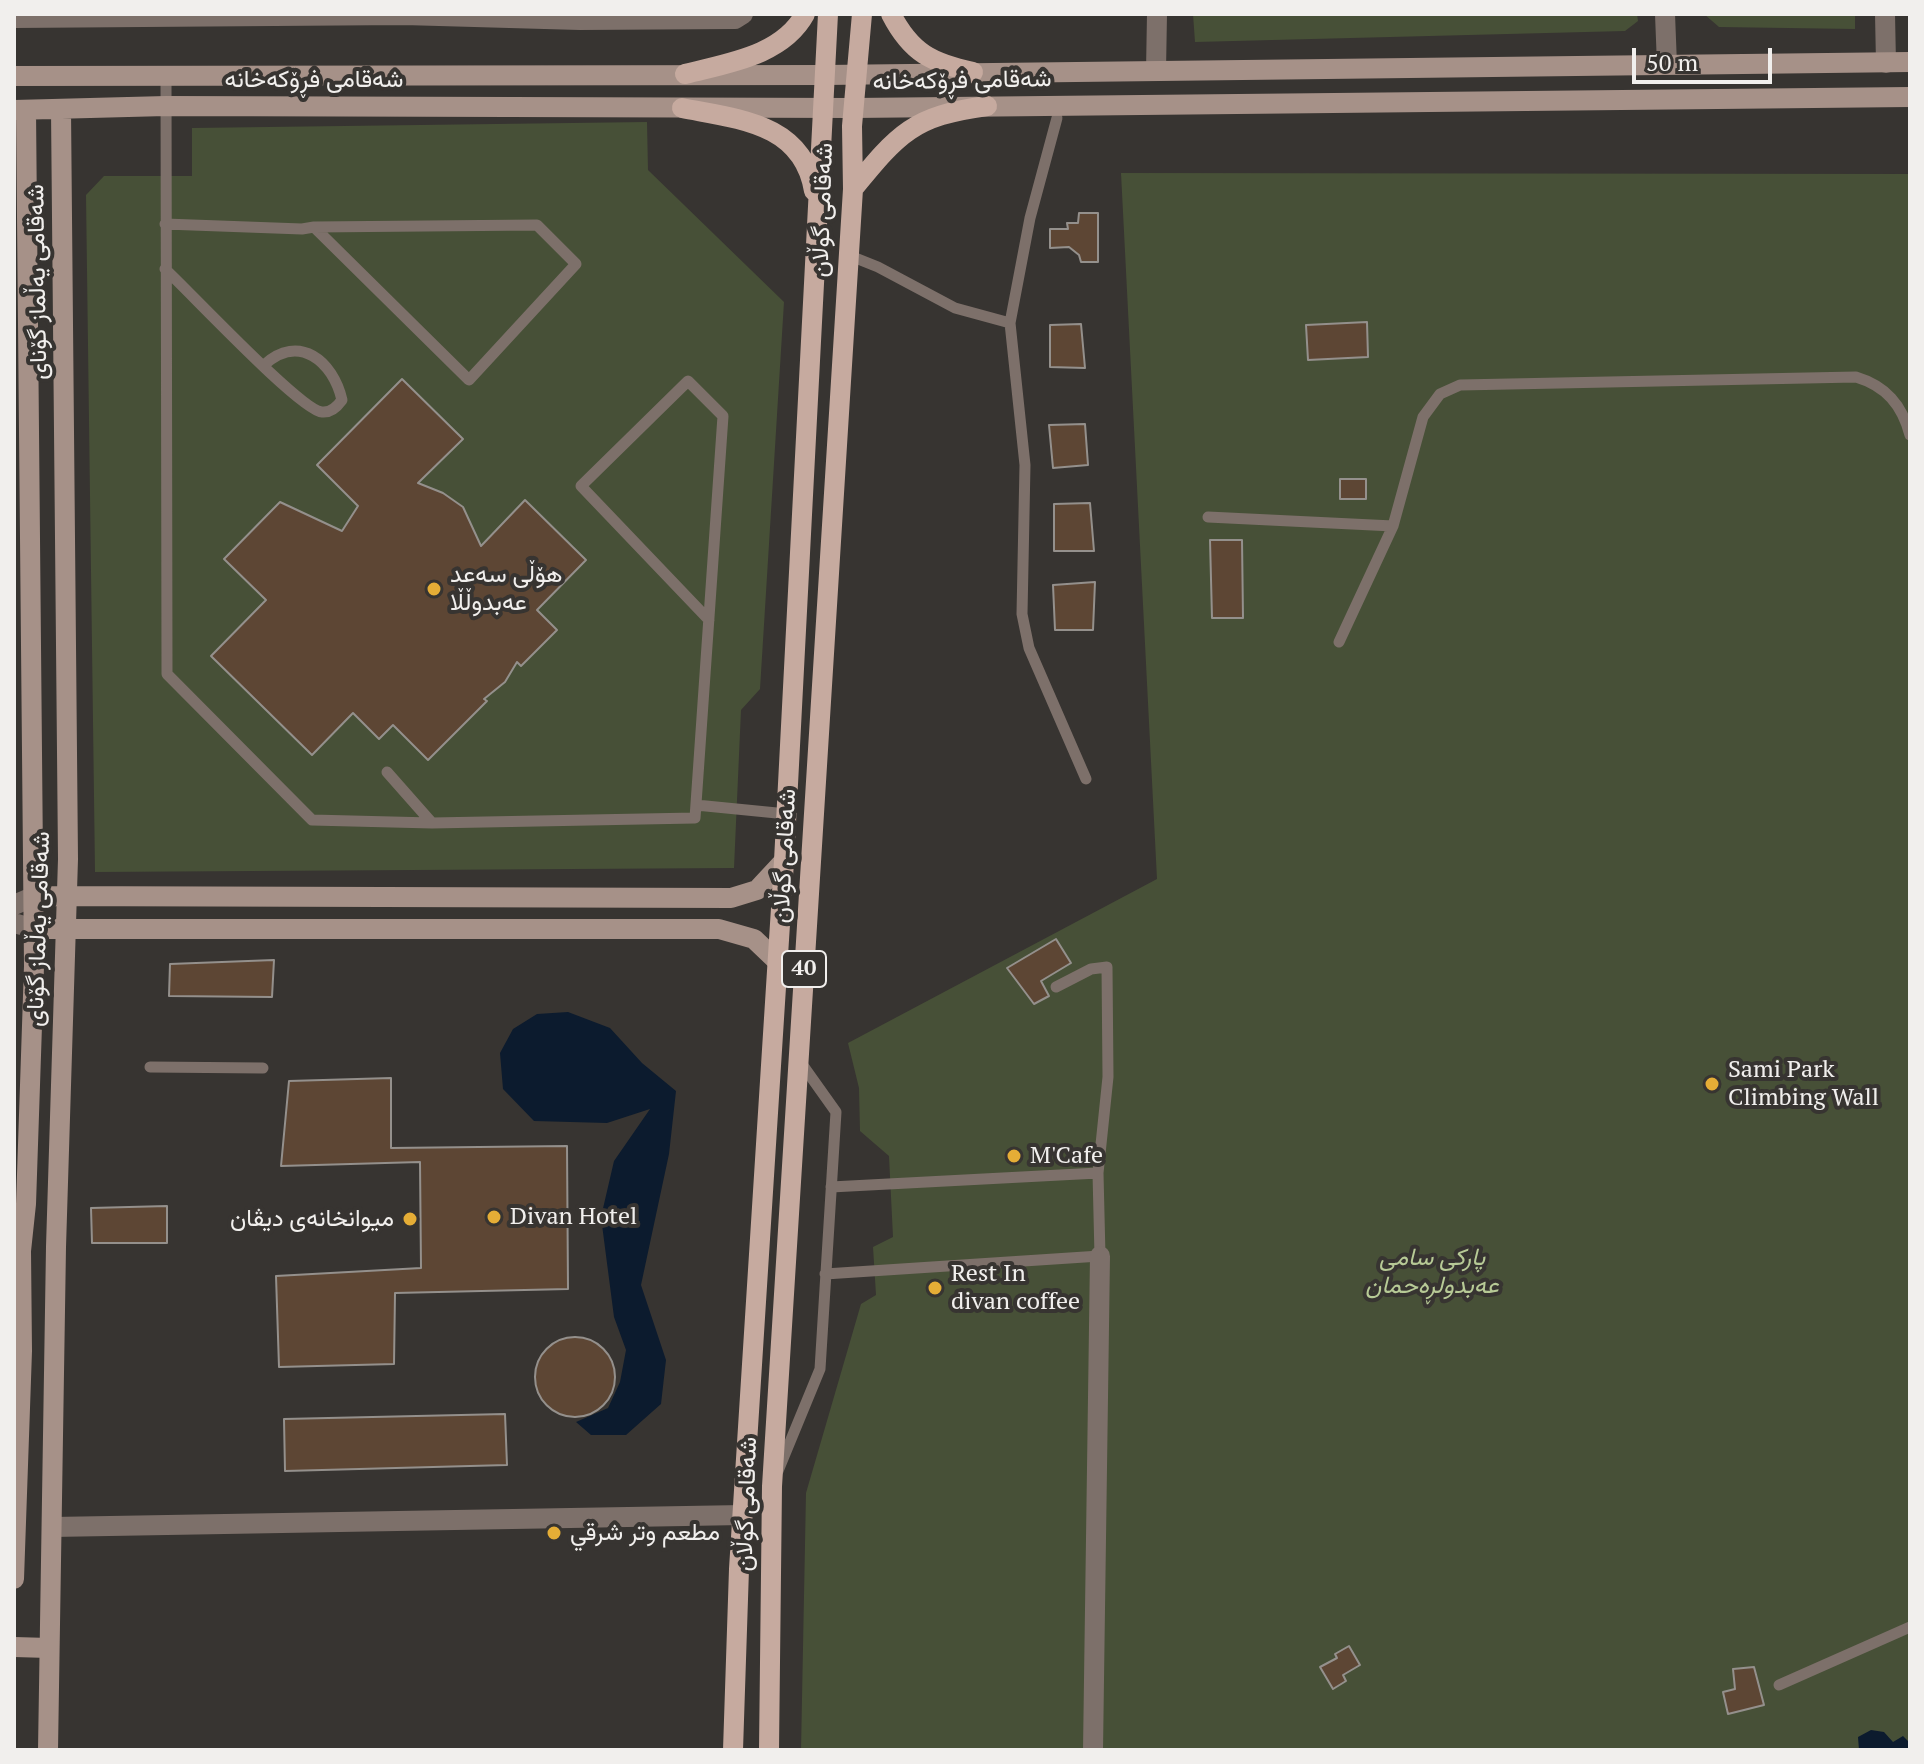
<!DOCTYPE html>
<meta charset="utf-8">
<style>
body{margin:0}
#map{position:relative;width:1924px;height:1764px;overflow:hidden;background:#373431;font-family:"PT Serif",serif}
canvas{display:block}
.frame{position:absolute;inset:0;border:16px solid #f1efed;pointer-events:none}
.scale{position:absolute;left:1632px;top:48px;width:140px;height:36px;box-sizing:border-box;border:4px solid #f1efed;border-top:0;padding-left:10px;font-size:24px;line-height:28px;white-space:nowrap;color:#f1efed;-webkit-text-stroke:6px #373431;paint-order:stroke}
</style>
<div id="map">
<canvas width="1924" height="1764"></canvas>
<div class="frame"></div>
<div class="scale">50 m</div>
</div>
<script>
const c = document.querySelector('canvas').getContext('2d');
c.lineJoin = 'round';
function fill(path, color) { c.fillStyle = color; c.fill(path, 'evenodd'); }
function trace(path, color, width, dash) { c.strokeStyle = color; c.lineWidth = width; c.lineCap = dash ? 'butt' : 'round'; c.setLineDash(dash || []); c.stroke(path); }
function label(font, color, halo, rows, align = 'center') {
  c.font = font + ' "PT Serif",Vazirmatn,serif'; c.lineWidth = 8; c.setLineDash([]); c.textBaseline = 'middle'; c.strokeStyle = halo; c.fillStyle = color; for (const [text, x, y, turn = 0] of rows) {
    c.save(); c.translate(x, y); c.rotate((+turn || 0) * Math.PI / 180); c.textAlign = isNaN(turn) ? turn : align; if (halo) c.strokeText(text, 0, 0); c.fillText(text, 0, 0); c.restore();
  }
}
const green = new Path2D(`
 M 1193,14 L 1637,14 L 1638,21 L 1625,31 L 1195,42 Z
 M 1704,14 L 1855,14 L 1855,29 L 1719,27 Z
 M 647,122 L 648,170 L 784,302 L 760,689 L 741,710 L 734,868 L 95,872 L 86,195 L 104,176 L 192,176 L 192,128 Z
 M 1121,173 L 1910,174 L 1910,1750 L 801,1750 L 806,1493 L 861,1304 L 876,1295 L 873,1247 L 893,1237 L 889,1156 L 860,1131 L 859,1088 L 848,1043 L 1157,879 Z`);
const water = new Path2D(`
 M 568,1012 L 610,1028 L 642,1063 L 676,1091 L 669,1154 L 641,1285 L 666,1360 L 661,1404 L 626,1435 L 591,1435 L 576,1422 L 608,1408 L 620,1382 L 626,1350 L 614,1317 L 601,1217 L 614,1161 L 650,1109 L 607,1123 L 534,1121 L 503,1089 L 500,1053 L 513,1029 L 537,1014 Z
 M 1871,1730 L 1884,1732 L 1893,1742 L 1903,1736 L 1910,1743 L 1910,1750 L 1859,1750 L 1858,1737 Z`);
const building = new Path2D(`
 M 1079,213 L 1098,213 L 1098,262 L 1081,262 L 1079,255 L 1069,247 L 1050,248 L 1050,229 L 1068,229 L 1067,223 L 1078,223 Z
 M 1367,322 L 1368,357 L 1308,360 L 1306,325 Z
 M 1081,324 L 1085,368 L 1050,367 L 1050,325 Z
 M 402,379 L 463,439 L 418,483 L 443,493 L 463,507 L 481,546 L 525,500 L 586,560 L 537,610 L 557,630 L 521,666 L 517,662 L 505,682 L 484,699 L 487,701 L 428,760 L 393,725 L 379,739 L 353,713 L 312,755 L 211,656 L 266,600 L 224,559 L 280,502 L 342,531 L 358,506 L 317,465 Z
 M 1085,424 L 1088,465 L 1053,468 L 1049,425 Z
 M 1340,479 L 1366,479 L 1366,499 L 1340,499 Z
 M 1090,503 L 1094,551 L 1054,551 L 1054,504 Z
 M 1210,540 L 1242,540 L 1243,618 L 1212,618 Z
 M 1095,582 L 1093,630 L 1055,630 L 1053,585 Z
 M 1056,939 L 1071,963 L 1041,981 L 1049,996 L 1034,1004 L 1007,968 Z
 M 274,960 L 272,997 L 169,996 L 170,964 Z
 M 391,1078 L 391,1148 L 567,1146 L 568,1289 L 395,1293 L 394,1364 L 279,1367 L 276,1276 L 421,1268 L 420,1162 L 281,1166 L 289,1081 Z
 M 167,1206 L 167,1243 L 92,1243 L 91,1208 Z
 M535 1377a40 40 0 1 1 80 0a40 40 0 1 1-80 0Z
 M 505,1414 L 507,1465 L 285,1471 L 284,1419 Z
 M 1349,1646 L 1360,1665 L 1343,1675 L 1346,1681 L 1333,1689 L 1320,1667 L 1337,1658 L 1335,1654 Z
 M 1754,1667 L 1764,1705 L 1728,1714 L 1723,1692 L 1735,1689 L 1733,1669 Z`);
const lane = new Path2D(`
 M 166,75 L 167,674 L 312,820 L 432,823 L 695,818 L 723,416 L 688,381 L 581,486 L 709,620
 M 165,224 L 302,229 L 314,227 L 537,225 L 576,264 L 469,380 L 314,227
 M 848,255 L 878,267 L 955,308 L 1010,323 L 1025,465 L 1022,614 L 1029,648 L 1086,779
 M 165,269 C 188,290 301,411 322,412 C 331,413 337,407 342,400 C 333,361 299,333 264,365
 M 1010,323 L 1030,218 L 1057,118
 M 1208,517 L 1393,526
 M 1339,642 L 1393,526 L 1423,417 L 1440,394 L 1460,385 L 1856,377 C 1886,386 1902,405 1910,435
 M 387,772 L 432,823
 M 696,805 L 787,814
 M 150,1067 L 263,1068
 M 831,1187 L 1098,1173
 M 825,1274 L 1100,1256 L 1098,1173 L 1108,1077 L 1107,967 L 1091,969 L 1056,987
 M 778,1471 L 820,1369 L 836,1112 L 799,1060
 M 1779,1685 L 1910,1627`);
const street = new Path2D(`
 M 1665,14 L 1667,65
 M 1885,14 L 1886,63
 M 14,18 L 404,15 L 580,20 L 735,19 L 743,14
 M 1156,71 L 1157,14
 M 14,905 L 35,896
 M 14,923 L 35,929
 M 52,1527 L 743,1515
 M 1093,1750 L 1100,1256`);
const secondary = new Path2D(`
 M 14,76 L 826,75 L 1910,62
 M 14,110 L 166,106 L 853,108 L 1910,97
 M 35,896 L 731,898 L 757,890 L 784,861
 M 35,929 L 719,929 L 754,939 L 776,960
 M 14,1579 L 22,1351 L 21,1251 L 26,1204 L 34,966 L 26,110
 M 14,1647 L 49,1648
 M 48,1750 L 56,1247 L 68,859 L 61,110`);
const primary = new Path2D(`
 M 891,14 C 911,53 932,63 973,72
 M 685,74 C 727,63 782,56 805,14
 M 682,108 C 738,119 803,123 814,191
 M 853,189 C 899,133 913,116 987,106
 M 733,1750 L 739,1569 L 784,861 L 828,14
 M 769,1750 L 772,1486 L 853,189 L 852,126 L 862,14`);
const markers = [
 [434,589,8,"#e5ad36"],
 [1712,1084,8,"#e5ad36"],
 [1014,1156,8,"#e5ad36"],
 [494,1217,8,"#e5ad36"],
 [410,1219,8,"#e5ad36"],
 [935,1288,8,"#e5ad36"],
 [554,1533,8,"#e5ad36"]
];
const shields = [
 [804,969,44]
];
const shieldNames = [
 ["40",804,969]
];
const streetNames = [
 ["شەقامی فڕۆکەخانە",314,80],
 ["شەقامی فڕۆکەخانە",962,81,-1],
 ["شەقامی گوڵان",823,210,-88],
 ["شەقامی یەڵماز گۆنای",38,282,-91],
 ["شەقامی گوڵان",785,856,-87],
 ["شەقامی یەڵماز گۆنای",39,929,-88],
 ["شەقامی گوڵان",747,1504,-88]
];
const poiNames = [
 ["ھۆڵی سەعد",450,575],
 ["عەبدوڵڵا",450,603],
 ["Sami Park",1728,1070],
 ["Climbing Wall",1728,1098],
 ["M'Cafe",1030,1156],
 ["Divan Hotel",510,1217],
 ["میوانخانەی دیڤان",394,1219,"right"],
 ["Rest In",951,1274],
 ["divan coffee",951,1302],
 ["مطعم وتر شرقي",570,1533]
];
const parkNames = [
 ["پارکی سامی",1432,1258],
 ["عەبدولڕەحمان",1432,1286]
];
fill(green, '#475037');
fill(water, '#0c1b2e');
fill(building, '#5d4634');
trace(building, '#94908c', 2);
trace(lane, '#7d706a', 11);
trace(street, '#7d706a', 20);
trace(secondary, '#a69188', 20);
trace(primary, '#c6aa9f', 20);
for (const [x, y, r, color] of markers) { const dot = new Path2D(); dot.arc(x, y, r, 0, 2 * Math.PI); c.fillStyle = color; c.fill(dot); trace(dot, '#373431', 3); }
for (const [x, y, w] of shields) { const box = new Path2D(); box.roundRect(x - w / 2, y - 18, w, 36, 6); c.fillStyle = '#373431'; c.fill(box); trace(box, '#f1efed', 2); }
label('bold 22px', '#f1efed', null, shieldNames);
label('24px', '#f1efed', '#373431', streetNames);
label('24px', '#f1efed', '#373431', poiNames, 'left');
label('italic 24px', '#b7ca96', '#373431', parkNames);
</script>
